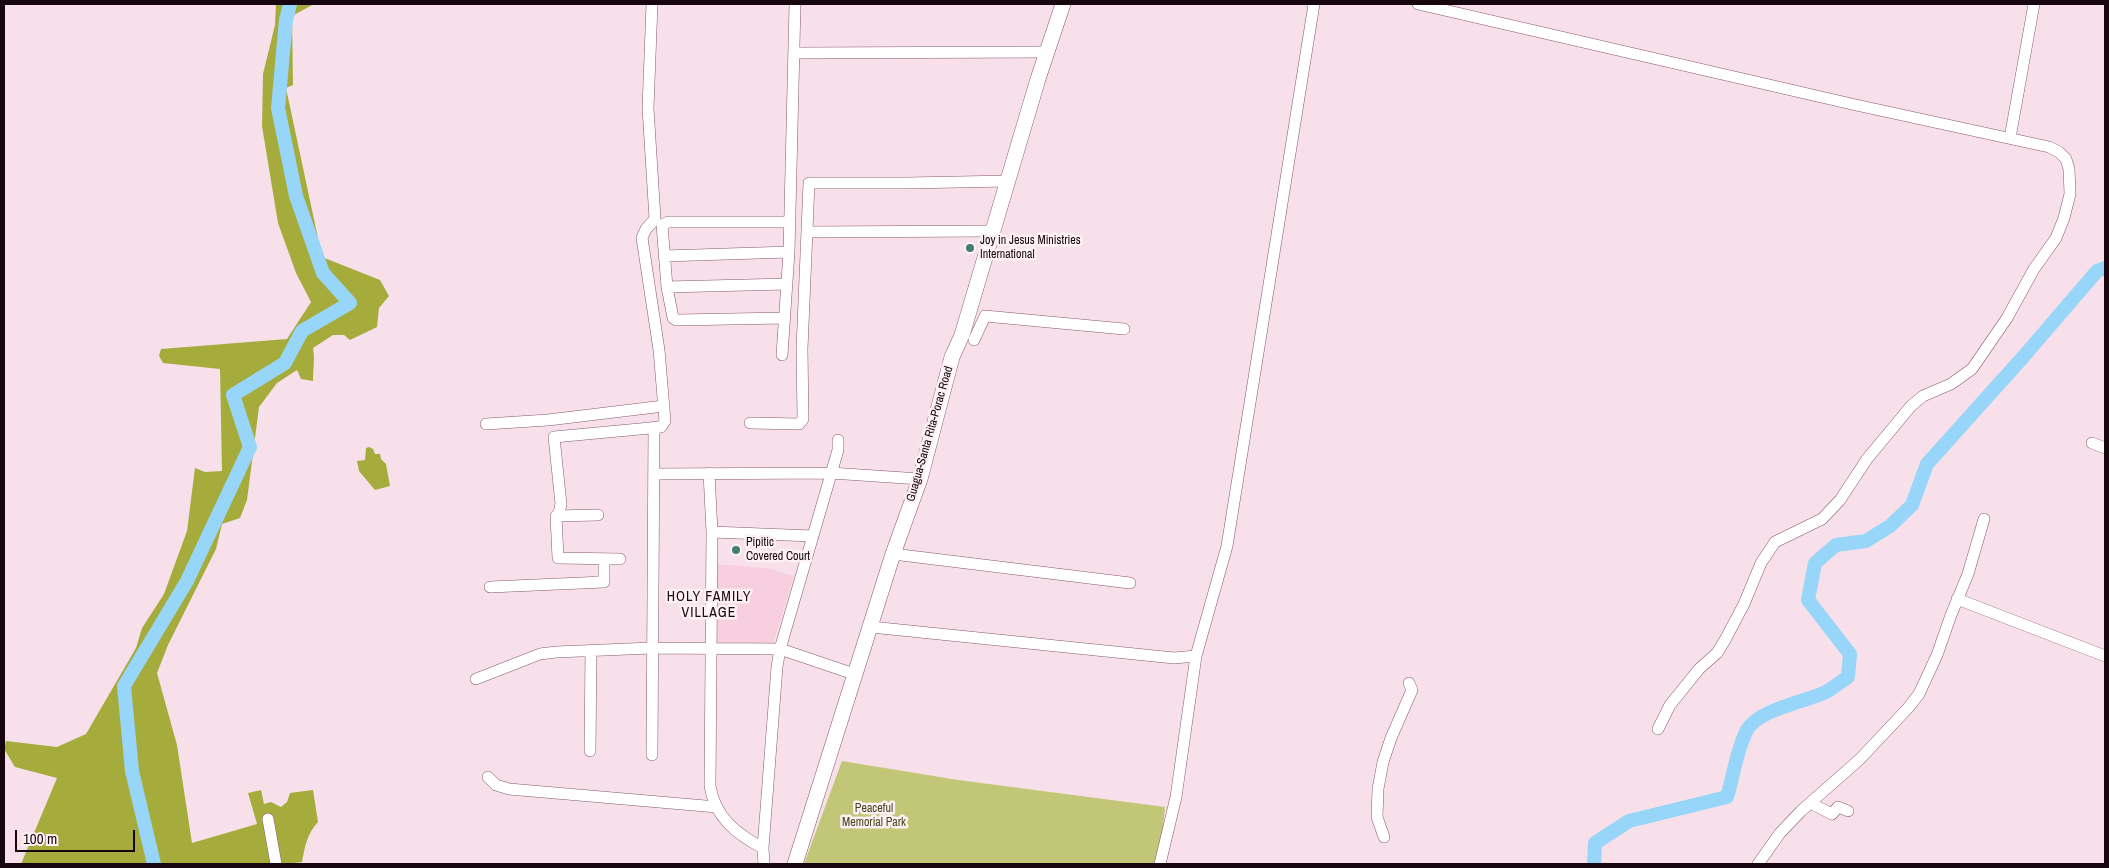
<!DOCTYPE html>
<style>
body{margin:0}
#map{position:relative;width:2109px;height:868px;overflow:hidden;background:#f7e0e9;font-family:"Archivo Narrow",sans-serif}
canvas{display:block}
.frame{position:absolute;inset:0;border:5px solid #17060e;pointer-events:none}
.scale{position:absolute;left:15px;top:830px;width:120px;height:22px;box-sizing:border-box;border:2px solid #17060e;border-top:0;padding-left:6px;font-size:15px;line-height:18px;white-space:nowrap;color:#17060e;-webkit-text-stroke:4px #fdf1f5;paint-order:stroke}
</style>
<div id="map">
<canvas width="2109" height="868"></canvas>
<div class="frame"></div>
<div class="scale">100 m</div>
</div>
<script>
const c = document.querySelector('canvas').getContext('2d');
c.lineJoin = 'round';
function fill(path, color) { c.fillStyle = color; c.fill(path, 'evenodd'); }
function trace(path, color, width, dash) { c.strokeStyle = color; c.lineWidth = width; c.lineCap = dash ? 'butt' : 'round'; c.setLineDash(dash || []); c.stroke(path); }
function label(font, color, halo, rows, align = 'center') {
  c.font = font + ' "Archivo Narrow",sans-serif'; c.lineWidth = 5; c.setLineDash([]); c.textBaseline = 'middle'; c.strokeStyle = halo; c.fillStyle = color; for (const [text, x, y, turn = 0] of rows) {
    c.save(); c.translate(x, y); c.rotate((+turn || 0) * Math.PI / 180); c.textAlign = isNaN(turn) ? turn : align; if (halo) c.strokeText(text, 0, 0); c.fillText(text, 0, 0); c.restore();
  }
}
const built = new Path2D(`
 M 715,564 L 767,568 L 794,576 L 773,644 L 715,644 Z`);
const green = new Path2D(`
 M 842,761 L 958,780 L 1165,807 L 1162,838 L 1156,864 L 804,864 Z`);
const forest = new Path2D(`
 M 276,4 L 314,4 L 292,16 L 293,85 L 286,88 L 322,257 L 380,280 L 389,296 L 379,308 L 377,327 L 350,340 L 344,335 L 333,335 L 313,348 C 315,359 313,369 313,381 L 301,379 L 297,370 L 277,383 L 259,407 L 247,500 L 240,518 L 222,524 L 216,549 L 168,645 L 157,673 L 177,745 L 192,843 L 257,824 L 248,793 L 261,790 L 264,804 L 271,802 L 281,807 L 287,802 L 290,793 L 313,790 L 318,822 C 307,834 305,846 302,862 L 285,864 L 21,864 L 57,778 L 15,767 L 4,749 L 6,741 L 57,747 L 86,734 L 136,648 L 142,628 L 164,594 L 187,531 L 195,468 L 205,472 L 222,471 L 220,369 L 163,363 L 159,356 L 161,349 L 287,339 L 311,302 L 296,273 L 278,223 L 262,126 L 263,74 L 275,25 Z
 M 369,447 L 373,449 L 375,454 L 380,454 L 381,459 L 386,464 L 390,486 L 375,490 L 359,471 L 357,461 L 365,460 L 366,448 Z`);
const river = new Path2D(`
 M 154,864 L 132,771 L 124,686 L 187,581 L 250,447 L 233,395 L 285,363 L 302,331 L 350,303 L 323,273 L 296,196 L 278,108 L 286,20 L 290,4
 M 1594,864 L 1595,843 L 1629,821 L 1727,797 C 1734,775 1736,751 1747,730 C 1759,709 1805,702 1826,692 C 1834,687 1841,682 1848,677 L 1850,654 L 1808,600 L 1815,563 L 1836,545 L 1866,541 L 1890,526 L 1912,505 L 1927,464 L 2024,356 L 2097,271 L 2105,268`);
const minor = new Path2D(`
 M 1418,4 L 1856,105 L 2049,147 L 2059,152 L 2066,159 L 2069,169 L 2070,194 L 2064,218 L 2056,238 L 2034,269 L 2007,318 L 1972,369 L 1951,384 L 1923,396 L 1911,406 L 1867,459 L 1840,500 L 1822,519 L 1775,542 L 1761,563 L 1744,604 L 1725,640 L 1717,653 L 1699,669 L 1670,705 L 1658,729
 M 794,53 L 1048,52
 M 2010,138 L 2034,4
 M 807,232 L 993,231
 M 664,256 L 789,252
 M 667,287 L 787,284
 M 785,318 L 676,320 L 673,318 L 667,287 L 662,225 L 668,222 L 789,222
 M 974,340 L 985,316 L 1124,329
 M 782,355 L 789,252 L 795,4
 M 750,423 L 799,424 L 803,419 L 802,349 L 809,183 L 908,183 L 1008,181
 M 486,424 L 548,420 L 664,406
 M 2092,443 L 2105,448
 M 709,473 L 712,532 L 710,786 C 715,817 736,834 763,848
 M 654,474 L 831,473 L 920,479
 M 556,516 L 598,515
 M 712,532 L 813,536
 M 893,554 L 1130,583
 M 620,559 L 558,558 L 556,516 L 559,513 L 561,504 L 554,437 L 661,427 L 665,421 L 659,350 L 642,238 L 646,229 L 655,219 L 648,108 L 652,4
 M 490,587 L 604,582 L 604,559
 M 1957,599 L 2105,656
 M 871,627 L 1174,658 L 1196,656
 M 476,679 L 540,654 L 556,652 L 652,648 L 780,649 L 854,674
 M 590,751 L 591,650
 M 652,755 L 654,427
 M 488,777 L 496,785 L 509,789 L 717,807
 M 1810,803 L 1832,814 L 1838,807 L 1848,811
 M 268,819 L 276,864
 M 1384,837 L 1377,817 L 1378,789 L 1383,762 L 1391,738 L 1412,690 L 1409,683
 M 764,864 L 763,848 L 777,667 L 780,649 L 838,450 L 838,440
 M 1160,864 L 1176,797 L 1196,656 L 1227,546 L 1314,4
 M 1758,864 L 1780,833 L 1801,811 L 1860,759 L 1908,708 L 1919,694 L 1937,655 L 1951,615 L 1968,574 L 1984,519`);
const major = new Path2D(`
 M 795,864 L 893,554 L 920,479 L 952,357 L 962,335 L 1038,79 L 1063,4`);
const markers = [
 [970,248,5,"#41806e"],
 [736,550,5,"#41806e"]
];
const poiNames = [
 ["Joy in Jesus Ministries",980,241],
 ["International",980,255],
 ["Pipitic",746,543],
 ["Covered Court",746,557]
];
const streetNames = [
 ["Guagua-Santa Rita-Porac Road",930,434,-74]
];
const parkNames = [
 ["Peaceful",874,809],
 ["Memorial Park",874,823]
];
const neighbourhoodNames = [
 ["HOLY FAMILY",709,597],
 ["VILLAGE",709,613]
];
fill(built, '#f7cfdf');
fill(green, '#c1c776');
fill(forest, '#a5ac3c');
trace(river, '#97d6f8', 14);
trace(minor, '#89586d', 12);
trace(major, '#89586d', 16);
trace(minor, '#fff', 11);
trace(major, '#fff', 15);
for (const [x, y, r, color] of markers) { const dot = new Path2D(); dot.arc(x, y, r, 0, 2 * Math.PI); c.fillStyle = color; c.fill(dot); trace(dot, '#fdf1f5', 2); }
label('12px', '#17060e', '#fdf1f5', poiNames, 'left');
label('12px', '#17060e', '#fdf1f5', streetNames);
label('12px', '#44471a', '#fdf1f5', parkNames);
c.letterSpacing = '1px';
label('14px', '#17060e', '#fdf1f5', neighbourhoodNames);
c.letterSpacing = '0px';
</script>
